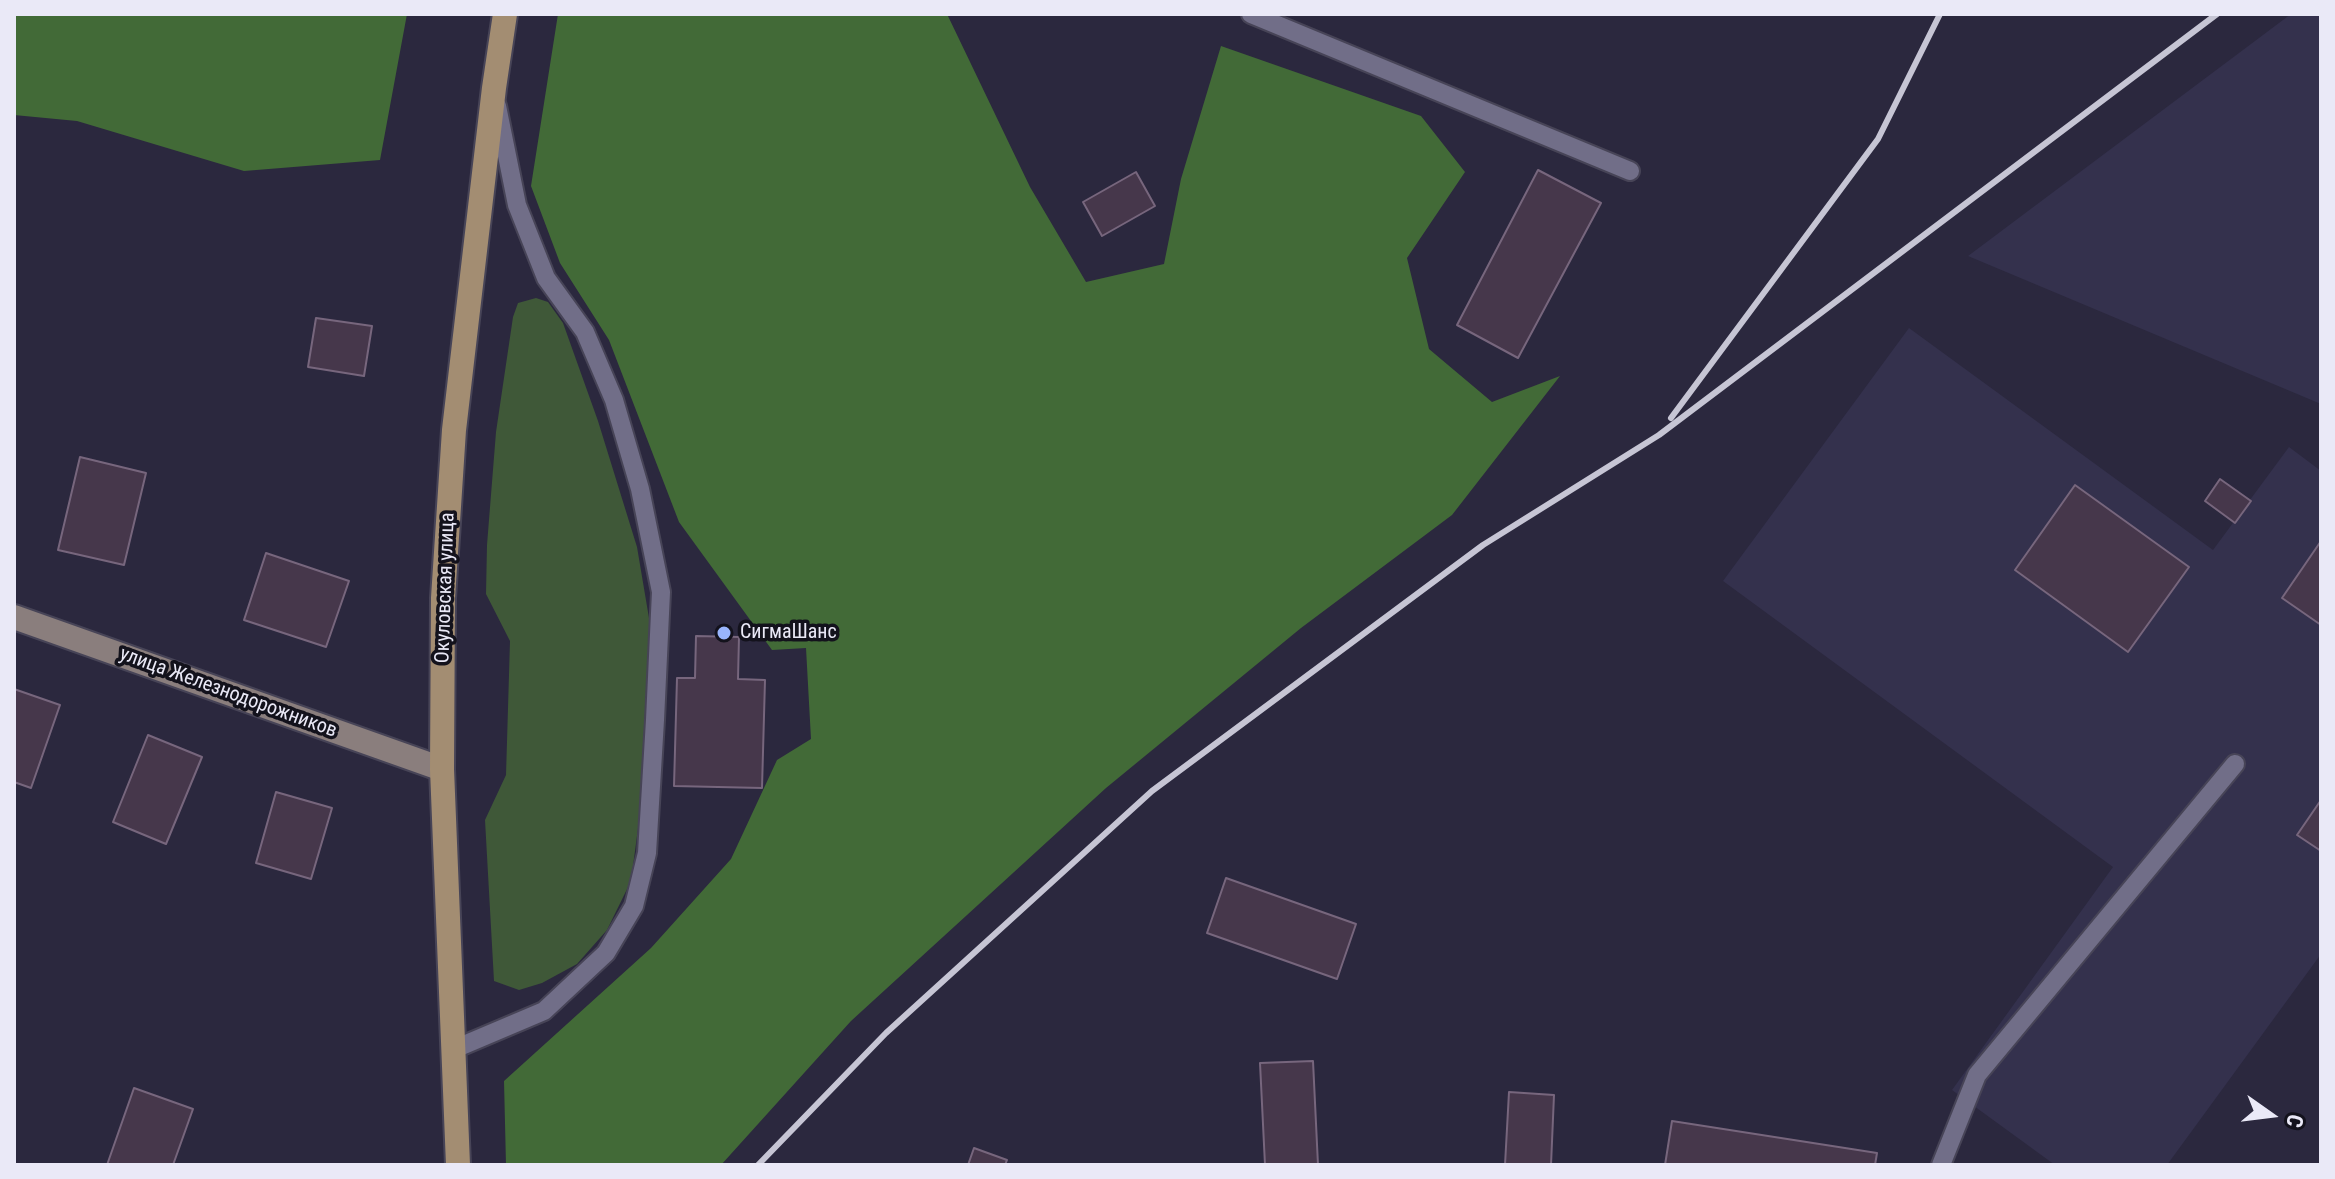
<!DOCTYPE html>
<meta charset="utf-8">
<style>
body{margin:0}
#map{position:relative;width:2335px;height:1179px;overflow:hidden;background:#2b283e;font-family:"Roboto Condensed",sans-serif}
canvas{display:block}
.frame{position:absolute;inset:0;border:16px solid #eae9f7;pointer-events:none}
.north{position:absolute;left:2231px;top:1075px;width:80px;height:80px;-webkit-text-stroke:6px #13121c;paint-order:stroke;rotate:104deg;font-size:22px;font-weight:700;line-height:32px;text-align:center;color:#eae9f7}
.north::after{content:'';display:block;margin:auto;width:28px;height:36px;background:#eae9f7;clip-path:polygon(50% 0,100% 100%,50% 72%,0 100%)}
</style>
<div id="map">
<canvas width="2335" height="1179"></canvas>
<div class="frame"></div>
<div class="north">С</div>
</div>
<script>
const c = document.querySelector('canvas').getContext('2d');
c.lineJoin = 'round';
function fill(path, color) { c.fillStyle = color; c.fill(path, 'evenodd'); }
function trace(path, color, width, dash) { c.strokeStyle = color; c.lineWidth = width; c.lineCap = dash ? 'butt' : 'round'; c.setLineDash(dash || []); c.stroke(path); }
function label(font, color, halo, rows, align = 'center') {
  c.font = font + ' "Roboto Condensed",sans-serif'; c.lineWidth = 7; c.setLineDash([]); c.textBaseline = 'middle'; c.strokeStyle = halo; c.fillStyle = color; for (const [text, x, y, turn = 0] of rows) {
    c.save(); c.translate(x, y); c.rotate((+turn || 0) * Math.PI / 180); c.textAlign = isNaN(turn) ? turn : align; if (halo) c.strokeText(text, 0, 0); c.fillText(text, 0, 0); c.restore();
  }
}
const built = new Path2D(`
 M 2291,14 L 2321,14 L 2321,404 L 1968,256 Z
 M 1909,328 L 2213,550 L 2289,447 L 2321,471 L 2321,954 L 2167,1165 L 2055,1165 L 1952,1090 L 2113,867 L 1723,581 Z`);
const green = new Path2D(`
 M 536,298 L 548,302 L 563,323 L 598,421 L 637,547 L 650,624 L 639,821 L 631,881 L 607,930 L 577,964 L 542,983 L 519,990 L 494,981 L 485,820 L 506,775 L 510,641 L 486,594 L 487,545 L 496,432 L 513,317 L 518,303 Z`);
const forest = new Path2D(`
 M 14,14 L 407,14 L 380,160 L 244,171 L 77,121 L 14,115 Z
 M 558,14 L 947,14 L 1030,187 L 1086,282 L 1164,264 L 1181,179 L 1221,46 L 1421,116 L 1465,172 L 1407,258 L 1429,349 L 1492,402 L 1560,376 L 1452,515 L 1301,628 L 1106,788 L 851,1021 L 721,1165 L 506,1165 L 504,1081 L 651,948 L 731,859 L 777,760 L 811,739 L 806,648 L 772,650 L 679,522 L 609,340 L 560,263 L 531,186 Z`);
const building = new Path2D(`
 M 1538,170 L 1601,203 L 1518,358 L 1457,325 Z
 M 1136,172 L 1155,206 L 1102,236 L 1083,202 Z
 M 316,318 L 372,326 L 364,376 L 308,367 Z
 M 80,457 L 146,473 L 124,565 L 58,550 Z
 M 2220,479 L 2251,501 L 2235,523 L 2205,501 Z
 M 2075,485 L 2189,567 L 2128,652 L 2015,570 Z
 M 2321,541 L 2321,625 L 2282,598 Z
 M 266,553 L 349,581 L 326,647 L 244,620 Z
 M 696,636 L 739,637 L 738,679 L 765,680 L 762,788 L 674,786 L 677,678 L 695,678 Z
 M 14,689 L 60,705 L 31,788 L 14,782 Z
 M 148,735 L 202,757 L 166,844 L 113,822 Z
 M 276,792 L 332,808 L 311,879 L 256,863 Z
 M 2321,800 L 2321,851 L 2297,835 Z
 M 1226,878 L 1356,924 L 1337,979 L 1207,933 Z
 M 1313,1061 L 1318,1165 L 1265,1165 L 1260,1063 Z
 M 134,1088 L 193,1109 L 173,1165 L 107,1165 Z
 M 1509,1092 L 1554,1095 L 1551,1165 L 1505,1165 Z
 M 1672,1121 L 1877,1153 L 1875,1165 L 1665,1165 Z
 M 974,1148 L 1007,1160 L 1005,1165 L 968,1165 Z`);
const lane = new Path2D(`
 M 1251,14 L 1630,171
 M 452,1050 L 544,1011 L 606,953 L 634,906 L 647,853 L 655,720 L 661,592 L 640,489 L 614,400 L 585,332 L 546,278 L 517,205 L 497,106
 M 1941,1165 L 1977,1075 L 2235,764`);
const secondary = new Path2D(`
 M 14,617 L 442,769`);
const primary = new Path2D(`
 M 458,1165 L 442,769 L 443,598 L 454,430 L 494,88 L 505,14`);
const rail = new Path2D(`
 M 1671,418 L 1878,139 L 1940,14
 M 758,1165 L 886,1033 L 1152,791 L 1483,545 L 1659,435 L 2217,14`);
const markers = [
 [724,633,8,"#99b5fd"]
];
const streetNames = [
 ["Окуловская улица",446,588,-88],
 ["улица Железнодорожников",228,693,20]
];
const poiNames = [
 ["СигмаШанс",740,633]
];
fill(built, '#34314d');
fill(green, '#3f5838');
fill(forest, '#426a37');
fill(building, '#46374b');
trace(building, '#77667d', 2);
trace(lane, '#474457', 22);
trace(secondary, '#474457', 28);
trace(primary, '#474457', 28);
trace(lane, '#716e88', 18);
trace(secondary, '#8a7e7d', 24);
trace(primary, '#a38d72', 24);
trace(rail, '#c6c5d4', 6);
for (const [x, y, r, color] of markers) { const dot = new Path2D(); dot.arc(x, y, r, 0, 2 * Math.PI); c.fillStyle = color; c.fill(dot); trace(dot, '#13121c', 3); }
label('20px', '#eae9f7', '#13121c', streetNames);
label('20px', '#eae9f7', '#13121c', poiNames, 'left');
</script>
